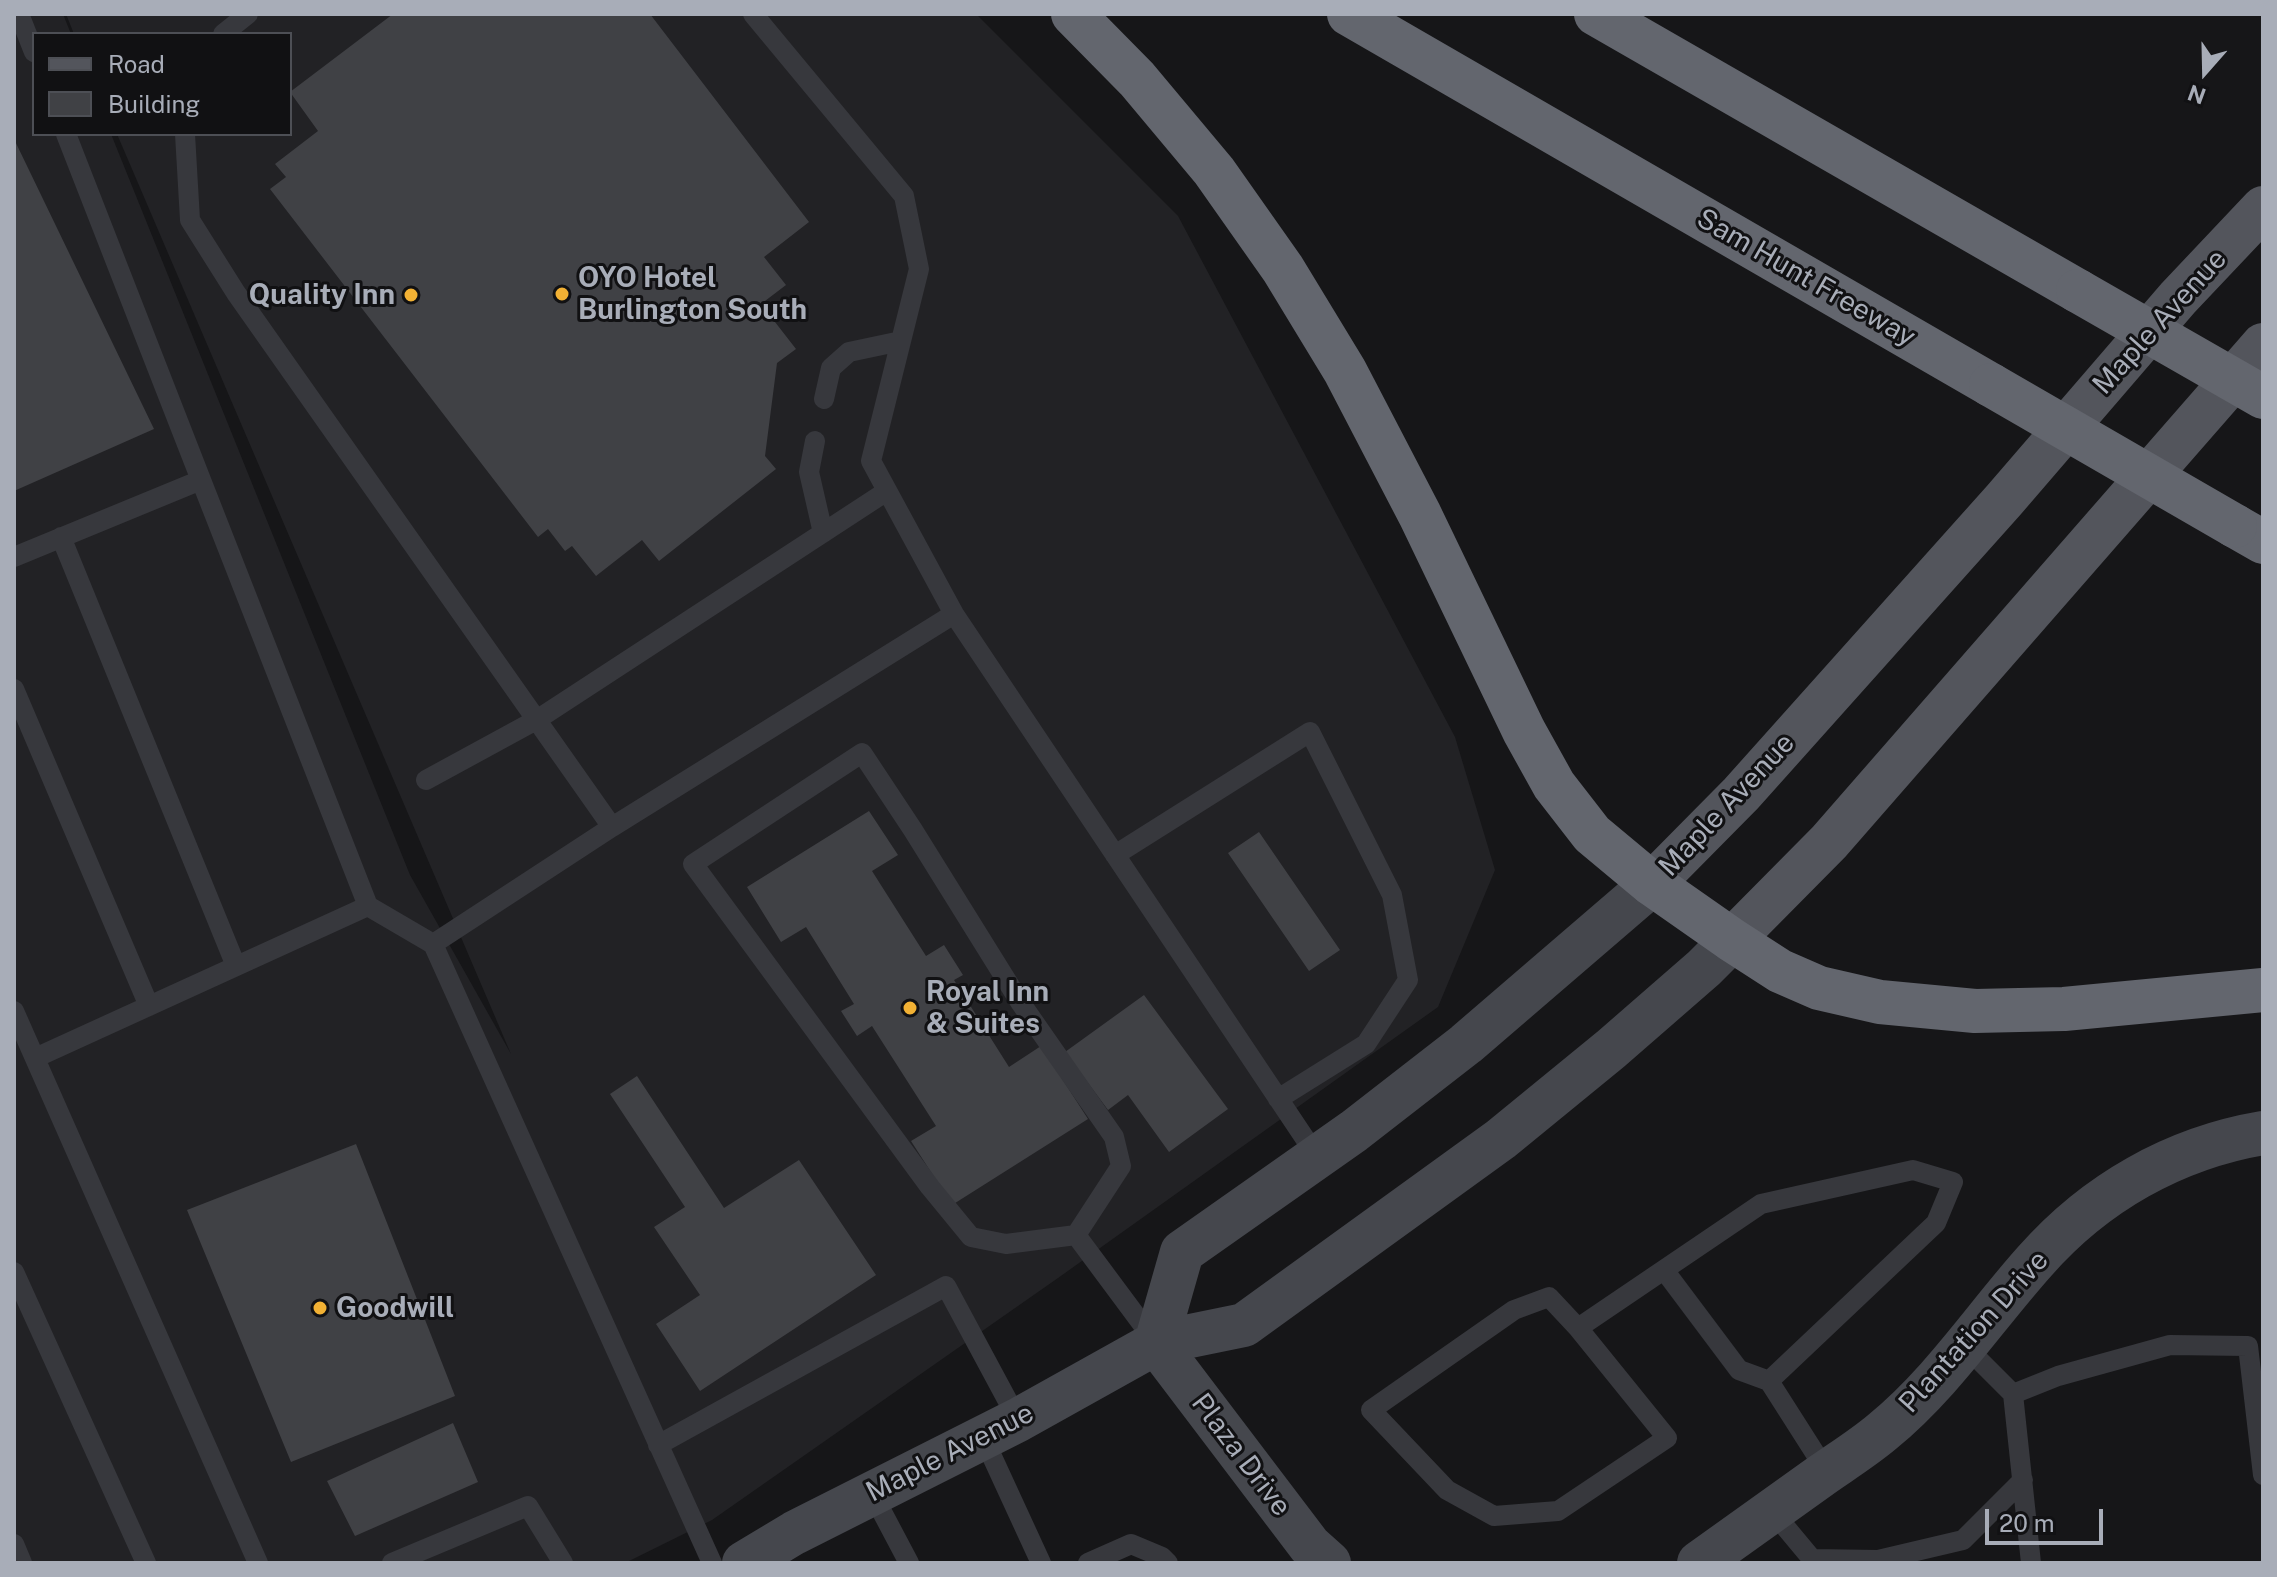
<!DOCTYPE html>
<style>
body{margin:0}
#map{position:relative;width:2277px;height:1577px;overflow:hidden;background:#161618;font-family:"Public Sans",sans-serif}
canvas{display:block}
.frame{position:absolute;inset:0;border:16px solid #a8adb8;pointer-events:none}
.legend{position:absolute;left:32px;top:32px;width:260px;height:104px;box-sizing:border-box;background:#111113;border:2px solid #4d4f55;margin:0;padding:10px 14px;list-style:none;font-size:24px;color:#a8adb8}
.legend li{display:flex;align-items:center;gap:16px;height:40px}
.legend b{width:40px;border:2px solid #4d4f55}
.north{position:absolute;left:2165px;top:32px;width:80px;height:80px;-webkit-text-stroke:6px #111113;paint-order:stroke;rotate:200deg;font-size:22px;font-weight:700;line-height:32px;text-align:center;color:#a8adb8}
.north::after{content:'';display:block;margin:auto;width:28px;height:36px;background:#a8adb8;clip-path:polygon(50% 0,100% 100%,50% 72%,0 100%)}
.scale{position:absolute;left:1985px;top:1509px;width:118px;height:36px;box-sizing:border-box;border:4px solid #a8adb8;border-top:0;padding-left:10px;font-size:24px;line-height:28px;white-space:nowrap;color:#a8adb8;-webkit-text-stroke:6px #111113;paint-order:stroke}
</style>
<div id="map">
<canvas width="2277" height="1577"></canvas>
<div class="frame"></div>
<ul class="legend">
<li><b style="height:10px;background:#53555c"></b>Road</li>
<li><b style="height:22px;background:#404145"></b>Building</li>
</ul>
<div class="north">N</div>
<div class="scale">20 m</div>
</div>
<script>
const c = document.querySelector('canvas').getContext('2d');
c.lineJoin = 'round';
function fill(path, color) { c.fillStyle = color; c.fill(path, 'evenodd'); }
function trace(path, color, width, dash) { c.strokeStyle = color; c.lineWidth = width; c.lineCap = dash ? 'butt' : 'round'; c.setLineDash(dash || []); c.stroke(path); }
function label(font, color, halo, rows, align = 'center') {
  c.font = font + ' "Public Sans",sans-serif'; c.lineWidth = 6; c.setLineDash([]); c.textBaseline = 'middle'; c.strokeStyle = halo; c.fillStyle = color; for (const [text, x, y, turn = 0] of rows) {
    c.save(); c.translate(x, y); c.rotate((+turn || 0) * Math.PI / 180); c.textAlign = isNaN(turn) ? turn : align; if (halo) c.strokeText(text, 0, 0); c.fillText(text, 0, 0); c.restore();
  }
}
const built = new Path2D(`
 M 14,14 L 63,14 L 71,34 L 34,34 L 34,134 L 111,134 L 410,875 L 511,1054 L 117,134 L 290,134 L 290,34 L 74,34 L 66,14 L 976,14 L 1178,216 L 1455,737 L 1495,870 L 1438,1007 L 1058,1278 L 712,1520 L 625,1563 L 14,1563 Z`);
const building = new Path2D(`
 M 393,14 L 650,14 L 809,222 L 764,257 L 786,285 L 761,304 L 796,349 L 777,363 L 765,456 L 776,469 L 659,561 L 642,540 L 596,576 L 572,546 L 565,551 L 548,529 L 538,537 L 270,189 L 286,177 L 275,164 L 318,131 L 290,92 Z
 M 14,139 L 154,429 L 14,491 Z
 M 869,811 L 898,855 L 872,871 L 926,956 L 944,945 L 963,975 L 954,980 L 1009,1067 L 1041,1046 L 1088,1119 L 952,1205 L 911,1141 L 936,1126 L 872,1026 L 857,1036 L 841,1011 L 854,1004 L 806,927 L 781,942 L 747,887 Z
 M 1259,832 L 1340,950 L 1309,971 L 1228,853 Z
 M 1144,995 L 1228,1109 L 1169,1152 L 1128,1095 L 1108,1110 L 1065,1052 Z
 M 637,1076 L 724,1208 L 799,1160 L 876,1275 L 700,1391 L 656,1324 L 700,1295 L 654,1227 L 685,1207 L 610,1094 Z
 M 356,1144 L 455,1396 L 291,1462 L 187,1210 Z
 M 453,1423 L 478,1482 L 355,1536 L 327,1481 Z`);
const lane = new Path2D(`
 M 19,14 L 34,52
 M 753,14 L 904,196 L 919,269 L 871,461 L 954,614 L 1318,1158
 M 223,34 L 248,14
 M 185,134 L 190,220 L 236,293 L 612,827 L 433,944 L 712,1563
 M 824,399 L 831,368 L 849,352 L 901,341
 M 815,441 L 809,472 L 823,533
 M 201,480 L 368,906 L 433,944
 M 61,537 L 236,966
 M 14,557 L 201,480 L 66,134
 M 14,689 L 149,1006
 M 862,753 L 913,830 L 1020,1002 L 1114,1137 L 1121,1166 L 1076,1235 L 1006,1244 L 971,1237 L 930,1187 L 693,864 Z
 M 426,780 L 538,719 L 887,491
 M 612,827 L 954,614
 M 1115,855 L 1310,732 L 1392,895 L 1408,980 L 1366,1044 L 1278,1099
 M 14,1011 L 258,1563
 M 35,1058 L 368,906
 M 1076,1235 L 1154,1340
 M 1664,1270 L 1739,1370 L 1769,1381
 M 14,1272 L 146,1563
 M 1578,1328 L 1667,1438 L 1558,1511 L 1494,1516 L 1447,1490 L 1371,1410 L 1514,1310 L 1549,1297 L 1578,1328 L 1761,1204 L 1913,1170 L 1953,1182 L 1936,1223 L 1769,1381 L 1827,1472
 M 1965,1346 L 2013,1394 L 2031,1563
 M 2013,1394 L 2058,1376 L 2170,1345 L 2248,1346 L 2263,1475
 M 983,1437 L 1041,1563
 M 658,1445 L 946,1286 L 1018,1420
 M 872,1493 L 909,1563
 M 1772,1511 L 1812,1559 L 1878,1560 L 1963,1540 L 2023,1480
 M 14,1544 L 22,1563
 M 392,1563 L 528,1506 L 563,1563
 M 1088,1563 L 1131,1544 L 1162,1557 L 1168,1563`);
const secondary = new Path2D(`
 M 1156,1343 L 1182,1252 L 1354,1131 L 1466,1044 L 1652,884
 M 1156,1343 L 1310,1546 L 1329,1563
 M 744,1563 L 794,1533 L 1018,1420 L 1156,1343 L 1244,1325 L 1501,1139 L 1611,1049 L 1704,968 L 1732,940
 M 1699,1563 C 1740,1534 1781,1504 1822,1475 C 1842,1461 1863,1448 1882,1432 C 1942,1383 1984,1318 2035,1261 C 2095,1193 2174,1148 2263,1133`);
const primary = new Path2D(`
 M 1652,884 L 1741,794 L 2004,500 L 2178,298 L 2263,208
 M 1732,940 L 1829,842 L 2263,345`);
const highway = new Path2D(`
 M 1073,14 L 1137,79 L 1214,171 L 1283,269 L 1345,371 L 1420,515 L 1524,731 L 1554,785 L 1592,834 L 1652,884 L 1732,940 L 1780,971 L 1819,988 L 1880,1002 L 1975,1011 L 2064,1009 L 2263,990
 M 1349,14 L 1991,385
 M 1596,14 L 2078,291
 M 2235,526 L 2263,542`);
const highwayBridge = new Path2D(`
 M 2078,291 L 2263,397
 M 1991,385 L 2235,526`);
const markers = [
 [562,294,8,"#f2b134"],
 [411,295,8,"#f2b134"],
 [910,1008,8,"#f2b134"],
 [320,1308,8,"#f2b134"]
];
const poiNames = [
 ["OYO Hotel",578,278],
 ["Burlington South",578,310],
 ["Quality Inn",395,295,"right"],
 ["Royal Inn",926,992],
 ["& Suites",926,1024],
 ["Goodwill",336,1308]
];
const streetNames = [
 ["Sam Hunt Freeway",1806,278,30],
 ["Maple Avenue",2160,322,-48],
 ["Maple Avenue",1727,805,-47],
 ["Plantation Drive",1974,1332,-48],
 ["Maple Avenue",950,1453,-27],
 ["Plaza Drive",1241,1455,53]
];
fill(built, '#222225');
fill(building, '#404145');
trace(lane, '#37383d', 20);
trace(secondary, '#45474d', 44);
trace(primary, '#53555c', 44);
trace(highway, '#63666e', 44);
trace(highwayBridge, '#63666e', 44);
for (const [x, y, r, color] of markers) { const dot = new Path2D(); dot.arc(x, y, r, 0, 2 * Math.PI); c.fillStyle = color; c.fill(dot); trace(dot, '#111113', 3); }
label('bold 28px', '#a8adb8', '#111113', poiNames, 'left');
label('28px', '#a8adb8', '#111113', streetNames);
</script>
